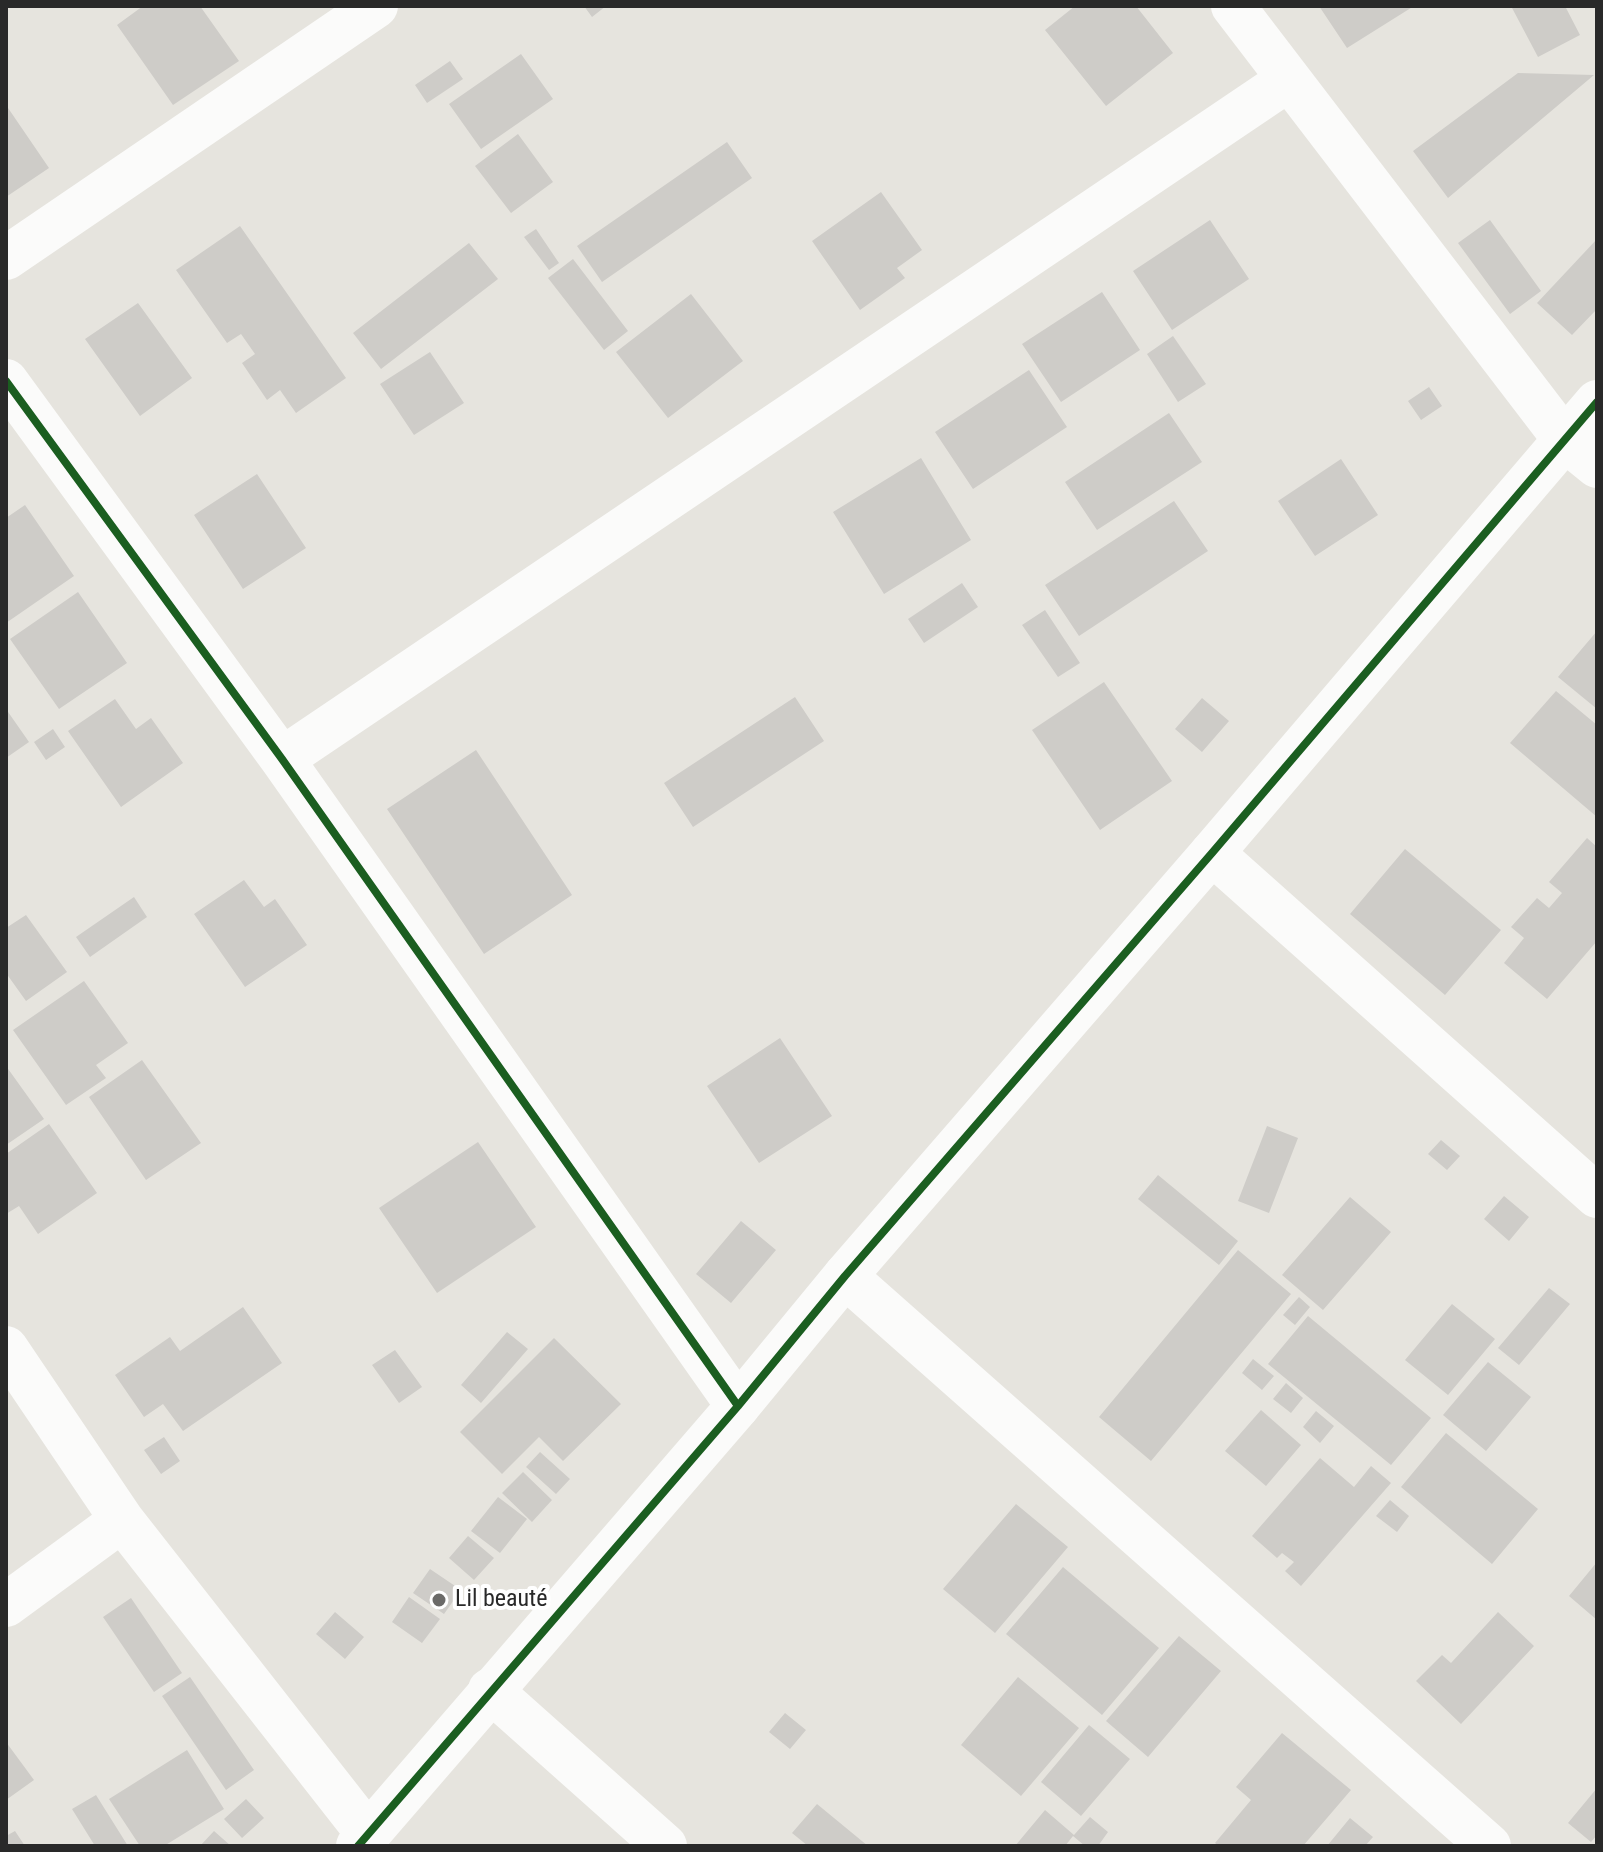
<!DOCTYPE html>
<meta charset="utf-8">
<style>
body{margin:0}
#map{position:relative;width:1603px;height:1852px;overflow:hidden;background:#e6e4de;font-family:"Roboto Condensed",sans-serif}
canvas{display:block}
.frame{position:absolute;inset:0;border:8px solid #292929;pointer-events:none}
</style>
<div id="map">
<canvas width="1603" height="1852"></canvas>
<div class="frame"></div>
</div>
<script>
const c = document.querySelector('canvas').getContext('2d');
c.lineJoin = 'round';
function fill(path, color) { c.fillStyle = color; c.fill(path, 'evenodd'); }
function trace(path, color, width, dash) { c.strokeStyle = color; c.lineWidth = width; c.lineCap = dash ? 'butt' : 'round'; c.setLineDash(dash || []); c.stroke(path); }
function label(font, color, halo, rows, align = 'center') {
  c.font = font + ' "Roboto Condensed",sans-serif'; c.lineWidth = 8; c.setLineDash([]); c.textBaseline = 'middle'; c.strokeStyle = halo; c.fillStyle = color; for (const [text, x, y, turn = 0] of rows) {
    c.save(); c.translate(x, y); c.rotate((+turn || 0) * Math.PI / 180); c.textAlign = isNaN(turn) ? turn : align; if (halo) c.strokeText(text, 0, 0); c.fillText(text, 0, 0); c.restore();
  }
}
const building = new Path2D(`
 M 143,6 L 200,6 L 239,61 L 173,105 L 117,25 Z
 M 584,6 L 606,6 L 592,17 Z
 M 1075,6 L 1136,6 L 1173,53 L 1106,106 L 1045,30 Z
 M 1319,6 L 1414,6 L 1347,48 Z
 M 1511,6 L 1565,6 L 1580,35 L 1538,57 Z
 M 521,54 L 553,99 L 481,149 L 449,104 Z
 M 450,61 L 463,79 L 427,103 L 415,85 Z
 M 1518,73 L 1594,75 L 1448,198 L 1413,151 Z
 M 6,105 L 49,168 L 6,197 Z
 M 518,134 L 553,182 L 511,213 L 475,166 Z
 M 727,142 L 752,178 L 602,282 L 577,246 Z
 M 881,192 L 922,250 L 897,268 L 905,278 L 860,310 L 812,241 Z
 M 1210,220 L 1249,279 L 1172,330 L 1133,271 Z
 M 1490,220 L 1541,291 L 1510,314 L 1458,243 Z
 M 240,226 L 346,378 L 296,413 L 280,390 L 267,400 L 242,363 L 255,354 L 241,334 L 227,343 L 176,270 Z
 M 536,229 L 559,263 L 549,270 L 524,237 Z
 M 1597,239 L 1597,309 L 1572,335 L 1537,303 Z
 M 469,243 L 498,279 L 381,369 L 353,333 Z
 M 573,259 L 628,331 L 604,350 L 548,278 Z
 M 1102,292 L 1140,350 L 1061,402 L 1022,344 Z
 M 691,294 L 743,361 L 668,418 L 616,352 Z
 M 138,303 L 192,378 L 140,416 L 85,339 Z
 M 1173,336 L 1206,384 L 1178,402 L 1147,354 Z
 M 430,352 L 464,403 L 414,435 L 380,384 Z
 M 1029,370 L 1067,427 L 973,489 L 935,432 Z
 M 1429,387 L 1442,406 L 1421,420 L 1408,401 Z
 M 1169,413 L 1202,462 L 1097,530 L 1065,482 Z
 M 921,458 L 971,540 L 884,594 L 833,512 Z
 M 1341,459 L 1378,515 L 1315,556 L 1278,501 Z
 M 257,474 L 306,548 L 243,589 L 194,515 Z
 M 1174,501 L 1208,551 L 1079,636 L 1045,585 Z
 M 25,505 L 74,576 L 6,623 L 6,518 Z
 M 962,583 L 978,607 L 924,643 L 908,619 Z
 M 78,592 L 127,663 L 59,709 L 10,639 Z
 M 1045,610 L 1080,663 L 1058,677 L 1022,625 Z
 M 1597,631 L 1597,709 L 1558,677 Z
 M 1104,682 L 1172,781 L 1100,830 L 1032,730 Z
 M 1556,691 L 1597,725 L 1597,817 L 1510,743 Z
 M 795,697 L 824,741 L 693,827 L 664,783 Z
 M 1202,698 L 1229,721 L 1202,752 L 1175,729 Z
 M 115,699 L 136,729 L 151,718 L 183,763 L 121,807 L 68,731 Z
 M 6,709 L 29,742 L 6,758 Z
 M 53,729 L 65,747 L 46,760 L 34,742 Z
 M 476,750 L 572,895 L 484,954 L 387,809 Z
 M 1587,838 L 1597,847 L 1597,941 L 1547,999 L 1504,963 L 1524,938 L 1511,927 L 1537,898 L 1549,908 L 1562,893 L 1549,882 Z
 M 1405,849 L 1501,930 L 1445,995 L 1350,914 Z
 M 244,880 L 264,907 L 275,899 L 307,945 L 245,987 L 194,914 Z
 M 134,897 L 147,917 L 90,957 L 76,937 Z
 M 26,915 L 67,972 L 26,1001 L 6,973 L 6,928 Z
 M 84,981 L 128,1043 L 96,1065 L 106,1078 L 66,1105 L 13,1030 Z
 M 780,1038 L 832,1116 L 759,1163 L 707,1086 Z
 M 142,1060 L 201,1143 L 146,1180 L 89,1097 Z
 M 6,1066 L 44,1119 L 6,1145 Z
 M 49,1124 L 97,1193 L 38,1234 L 19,1206 L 6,1214 L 6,1154 Z
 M 1267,1126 L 1298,1138 L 1269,1213 L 1238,1201 Z
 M 1441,1140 L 1460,1156 L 1447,1170 L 1428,1154 Z
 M 478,1142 L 536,1227 L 437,1293 L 379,1208 Z
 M 1158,1175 L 1238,1241 L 1219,1265 L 1138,1199 Z
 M 1504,1196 L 1529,1217 L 1509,1241 L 1484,1219 Z
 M 1350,1197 L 1391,1232 L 1323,1310 L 1282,1275 Z
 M 741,1221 L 776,1250 L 731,1303 L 696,1274 Z
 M 1238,1250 L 1291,1294 L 1151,1461 L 1099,1417 Z
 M 1549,1288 L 1570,1304 L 1519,1365 L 1498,1348 Z
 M 1299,1297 L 1310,1307 L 1295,1325 L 1283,1315 Z
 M 1452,1304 L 1495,1339 L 1448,1395 L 1405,1360 Z
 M 243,1307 L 282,1363 L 183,1431 L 163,1404 L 144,1417 L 115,1375 L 170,1337 L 180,1351 Z
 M 1308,1316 L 1431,1418 L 1391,1465 L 1268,1364 Z
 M 507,1332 L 528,1349 L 481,1403 L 461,1385 Z
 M 554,1338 L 621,1404 L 563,1461 L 539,1437 L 502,1474 L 460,1432 Z
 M 395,1350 L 422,1387 L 399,1403 L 372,1365 Z
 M 1253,1359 L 1274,1376 L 1262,1390 L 1242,1373 Z
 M 1488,1362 L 1531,1397 L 1486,1451 L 1443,1415 Z
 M 1286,1383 L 1303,1398 L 1291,1413 L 1273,1399 Z
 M 1261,1410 L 1301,1445 L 1266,1486 L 1225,1451 Z
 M 1316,1411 L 1334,1426 L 1320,1443 L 1303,1427 Z
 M 1446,1433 L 1538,1509 L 1492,1564 L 1401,1487 Z
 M 164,1437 L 180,1461 L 161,1474 L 144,1450 Z
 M 540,1452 L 570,1479 L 556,1494 L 526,1467 Z
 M 1320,1458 L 1354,1487 L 1371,1466 L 1391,1483 L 1301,1586 L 1285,1571 L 1294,1562 L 1282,1553 L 1277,1558 L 1252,1536 Z
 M 523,1472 L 552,1500 L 532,1522 L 502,1493 Z
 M 498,1497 L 527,1519 L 500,1553 L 471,1531 Z
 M 1390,1500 L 1409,1516 L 1397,1532 L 1376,1516 Z
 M 1016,1504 L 1068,1547 L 995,1633 L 943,1589 Z
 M 468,1536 L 494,1558 L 474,1580 L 449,1558 Z
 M 1597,1562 L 1597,1620 L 1569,1596 Z
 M 1063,1567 L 1159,1648 L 1102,1715 L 1006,1634 Z
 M 430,1569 L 461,1590 L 444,1614 L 413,1593 Z
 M 409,1597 L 440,1619 L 422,1643 L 392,1622 Z
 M 131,1598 L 182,1673 L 154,1692 L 103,1617 Z
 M 335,1612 L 364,1637 L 345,1659 L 316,1634 Z
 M 1498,1612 L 1534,1646 L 1461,1724 L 1416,1681 L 1442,1655 L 1451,1663 Z
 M 1179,1636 L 1221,1671 L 1148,1757 L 1106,1721 Z
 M 190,1677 L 254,1770 L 226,1790 L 162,1696 Z
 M 1018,1677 L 1079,1728 L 1021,1796 L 961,1745 Z
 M 785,1713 L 806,1730 L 790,1749 L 769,1732 Z
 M 1089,1725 L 1130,1759 L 1081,1816 L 1041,1782 Z
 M 1282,1733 L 1351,1790 L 1303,1846 L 1219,1846 L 1215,1843 L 1251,1800 L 1236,1787 Z
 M 6,1742 L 34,1780 L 6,1800 Z
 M 187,1750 L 224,1809 L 164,1846 L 140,1846 L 109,1799 Z
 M 1597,1788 L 1597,1835 L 1591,1842 L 1568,1823 Z
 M 96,1795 L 128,1846 L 95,1846 L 72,1809 Z
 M 246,1799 L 264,1818 L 242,1838 L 224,1819 Z
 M 817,1804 L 868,1846 L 808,1846 L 792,1833 Z
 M 1045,1810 L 1074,1835 L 1090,1817 L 1108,1832 L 1098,1846 L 1085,1846 L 1073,1836 L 1065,1846 L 1015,1846 Z
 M 1350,1818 L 1373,1837 L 1365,1846 L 1327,1846 Z
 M 15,1831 L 25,1846 L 6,1846 L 6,1836 Z
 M 214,1831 L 231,1846 L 200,1846 Z`);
const street = new Path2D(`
 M 1233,6 L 1565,440 L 1597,466
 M 6,258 L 376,6
 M 6,381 L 282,759 L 738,1406
 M 282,759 L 1288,80
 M 1212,853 L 1597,1196
 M 845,1276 L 1489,1846
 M 6,1348 L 122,1520 L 368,1834
 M 6,1605 L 122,1520
 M 490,1690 L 665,1846`);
const secondary = new Path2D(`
 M 358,1846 L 738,1406 L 845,1276 L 1212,853 L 1597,402`);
const cycleway = new Path2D(`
 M 6,381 L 282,759 L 738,1406
 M 358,1846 L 738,1406 L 845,1276 L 1212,853 L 1597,402`);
const markers = [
 [439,1600,8,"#6b6a68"]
];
const poiNames = [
 ["Lil beauté",455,1600]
];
fill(building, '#ceccc8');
trace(street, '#fbfbfa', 44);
trace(secondary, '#fbfbfa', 44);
trace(cycleway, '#1b5e20', 8);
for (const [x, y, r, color] of markers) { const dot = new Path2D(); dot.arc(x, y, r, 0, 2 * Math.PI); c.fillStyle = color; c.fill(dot); trace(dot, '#fff', 3); }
label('24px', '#292929', '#fff', poiNames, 'left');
</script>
